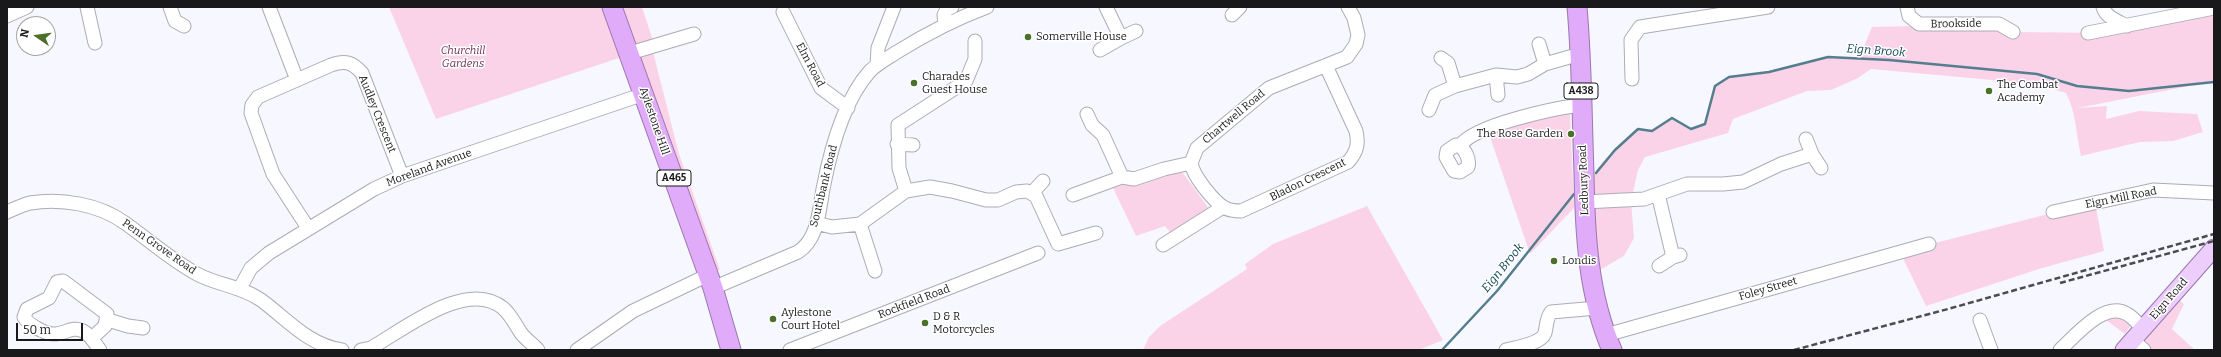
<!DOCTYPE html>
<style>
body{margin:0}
#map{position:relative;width:2221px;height:357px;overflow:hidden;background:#f7f7ff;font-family:Bitter,serif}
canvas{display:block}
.frame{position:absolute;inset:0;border:8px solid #19191c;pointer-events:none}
.north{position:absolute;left:16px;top:16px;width:40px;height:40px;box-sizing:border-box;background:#fff;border:1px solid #a3a3a4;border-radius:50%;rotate:283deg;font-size:11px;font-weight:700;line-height:16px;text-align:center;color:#19191c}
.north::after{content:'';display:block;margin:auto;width:14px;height:18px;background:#4c7029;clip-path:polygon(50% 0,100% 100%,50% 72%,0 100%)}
.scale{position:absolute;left:16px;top:323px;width:67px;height:18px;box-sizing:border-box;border:2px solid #19191c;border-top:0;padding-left:5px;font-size:12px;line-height:14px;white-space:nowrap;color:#19191c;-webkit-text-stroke:3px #fff;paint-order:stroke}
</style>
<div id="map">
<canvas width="2221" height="357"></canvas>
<div class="frame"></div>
<div class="north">N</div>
<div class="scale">50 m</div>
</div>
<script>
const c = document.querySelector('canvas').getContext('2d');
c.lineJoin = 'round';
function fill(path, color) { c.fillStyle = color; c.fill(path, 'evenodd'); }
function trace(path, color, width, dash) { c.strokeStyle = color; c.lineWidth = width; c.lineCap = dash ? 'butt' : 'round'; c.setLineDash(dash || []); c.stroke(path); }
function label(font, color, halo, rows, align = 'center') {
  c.font = font + ' Bitter,serif'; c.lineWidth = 3; c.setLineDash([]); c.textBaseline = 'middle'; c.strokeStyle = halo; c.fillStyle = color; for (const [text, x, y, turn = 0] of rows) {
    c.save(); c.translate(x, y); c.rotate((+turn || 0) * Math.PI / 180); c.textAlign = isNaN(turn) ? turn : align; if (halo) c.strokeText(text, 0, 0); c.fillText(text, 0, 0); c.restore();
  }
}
const green = new Path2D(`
 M 389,7 L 603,7 L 621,54 L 619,58 L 436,119 Z
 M 612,7 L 642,7 L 653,41 L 636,46 Z
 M 2214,12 L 2214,81 L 2078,108 L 2107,106 L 2106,119 L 2139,111 L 2197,114 L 2203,132 L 2173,141 L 2140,142 L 2081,156 C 2076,134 2076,112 2066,93 L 2036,84 L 1871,69 L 1858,78 L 1831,90 L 1807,91 L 1733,119 L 1728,133 L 1645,157 L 1638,170 L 1631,201 L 1634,238 L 1624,256 L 1598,271 C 1597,248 1588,193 1595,173 C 1601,160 1627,139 1638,129 L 1652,131 L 1672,118 L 1691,129 L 1705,124 L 1715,86 L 1729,77 L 1769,72 L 1828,57 L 1859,58 L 1872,27 L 1999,24 L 2013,32 L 2119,33 Z
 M 653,52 L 679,154 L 720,270 L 714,270 L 638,56 Z
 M 1570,113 L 1574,208 L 1530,254 L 1489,134 L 1536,120 Z
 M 1180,169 L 1210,210 L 1173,236 L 1165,226 L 1136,236 L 1113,188 Z
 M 2095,202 L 2104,251 L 2042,268 L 1926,306 L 1900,252 Z
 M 1367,206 L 1443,340 L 1419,350 L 1143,350 L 1149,337 L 1160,326 L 1247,269 L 1245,264 L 1273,244 Z
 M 2179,300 L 2184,304 L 2172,329 L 2195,350 L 2150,350 L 2145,341 L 2149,332 Z
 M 2120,313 L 2131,325 L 2125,334 L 2102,317 Z`);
const stream = new Path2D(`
 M 1596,173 L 1615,150 L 1638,129 L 1652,131 L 1672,118 L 1691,129 L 1705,124 L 1715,86 L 1729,77 L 1769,72 L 1828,57 L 1889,60 L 2037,74 L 2077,86 L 2129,91 L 2214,82
 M 1442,350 L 1497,291 L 1574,194`);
const minor = new Path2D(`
 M 87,7 L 95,43
 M 170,7 L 175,21 L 184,26
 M 269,7 L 297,80
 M 1907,7 L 1909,16 L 1919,24 L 1999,24 L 2013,32
 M 2103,7 C 2106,18 2118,21 2127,26
 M 783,12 L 821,88 L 848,108
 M 1232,15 L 1240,7
 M 7,16 L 27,7
 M 945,24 L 944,15 L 947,9 L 952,7
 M 2088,33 L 2214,8
 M 1121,38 L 1136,31
 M 1539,44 L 1545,64
 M 1100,50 L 1121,38 L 1106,7
 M 630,53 L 694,34
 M 1441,58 L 1448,63 L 1455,86
 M 877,65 L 878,48 L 894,7
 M 1496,75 L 1498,95
 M 1632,79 L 1631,40 L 1640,27 L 1768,7
 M 1429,110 L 1435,95 L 1455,86 L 1496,75 L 1517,77 L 1528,74 L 1545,64 L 1580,54
 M 1087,114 L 1092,125 L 1103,135 L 1122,177
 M 1806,139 L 1812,154
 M 897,144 L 913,145
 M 1456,145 C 1465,147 1470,159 1468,167 L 1460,172 L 1454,171 L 1446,157 L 1447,151 Z
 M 1460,146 C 1473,125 1556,108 1581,105
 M 1191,163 C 1193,176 1214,202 1225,208 C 1231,211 1235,211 1241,211 L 1348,162 C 1357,152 1359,144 1356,131 L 1326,66
 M 906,191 L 899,168 L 898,125 L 966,81 L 975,59 L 975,41
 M 1032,193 L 1043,181
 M 1658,194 L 1673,257
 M 1073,195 L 1122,177 L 1134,179 L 1164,169 L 1191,163 L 1197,148 L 1269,88 L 1347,57 L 1356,44 L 1358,35 L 1354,18 L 1348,7
 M 1584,202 L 1644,199 L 1687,184 L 1723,184 L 1743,182 L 1781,164 L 1812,154 L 1821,168
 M 7,212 C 14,209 22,205 30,203 C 61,198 99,204 125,223 C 149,240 171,260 197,274 C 217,285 241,286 261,300 C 287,319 308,345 342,350
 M 2053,212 L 2153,190 L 2214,193
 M 816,223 L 832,227 L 860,224 L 906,191 L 930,187 L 952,191 L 986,200 L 998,200 L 1016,192 L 1027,191 L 1036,196 L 1058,244 L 1096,233
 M 860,224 L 875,271
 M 308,228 L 273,174 L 251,113 L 252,105 L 258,97 L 331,65 C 345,60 352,62 362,73 L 402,176
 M 1163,245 L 1223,207
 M 1659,266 L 1673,257 L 1680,255
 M 240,288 L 251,268 L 269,253 L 374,189 L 402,176 L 644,94
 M 713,288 L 798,252 C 818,239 819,211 823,189 C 830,152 844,100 870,71 C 878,63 888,58 897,52 C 926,34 955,19 987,7
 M 108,320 L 128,326 L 143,328
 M 1980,320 L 1991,350
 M 1606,335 L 1929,244
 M 92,338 L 105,326 L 107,314 L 63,281 L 57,282 L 49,298 L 27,309 L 24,317 C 28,325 47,335 56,334 C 66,333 73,326 83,331 C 91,335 95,344 100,350
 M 2133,340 L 2144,350
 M 361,350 L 371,348 C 403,330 467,278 503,308 C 511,315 515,324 521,333 C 525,339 533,344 538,350
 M 577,350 L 633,311 L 708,275
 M 790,350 L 1038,253
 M 1506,350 C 1517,347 1541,344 1545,333 C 1547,325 1546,319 1551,312 L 1597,308
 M 2060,350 C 2075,336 2105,300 2127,314 C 2133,317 2138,324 2143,329`);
const major = new Path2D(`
 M 2124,350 L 2214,248`);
const highway = new Path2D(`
 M 612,7 L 713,288 L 731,350
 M 1577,7 C 1582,63 1582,118 1584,174 C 1585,234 1588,295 1612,350`);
const rail = new Path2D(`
 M 2060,283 L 2214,241
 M 1794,350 L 1948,309 L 2214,234`);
const markers = [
 [1028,37,4,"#4c7029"],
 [914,83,4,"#4c7029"],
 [1989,91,4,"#4c7029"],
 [1571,134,4,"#4c7029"],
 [1554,261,4,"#4c7029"],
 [773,319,4,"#4c7029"],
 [925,323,4,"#4c7029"]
];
const shields = [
 [1581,91,34],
 [674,178,34]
];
const shieldNames = [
 ["A438",1581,91],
 ["A465",674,178]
];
const streetNames = [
 ["Brookside",1956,24,-1],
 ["Elm Road",810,65,62],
 ["Audley Crescent",377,114,68],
 ["Chartwell Road",1234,117,-40],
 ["Aylestone Hill",654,121,71],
 ["Moreland Avenue",429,168,-20],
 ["Bladon Crescent",1308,180,-26],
 ["Ledbury Road",1584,180,-92],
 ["Southbank Road",824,186,-76],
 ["Eign Mill Road",2121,198,-11],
 ["Penn Grove Road",159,247,35],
 ["Foley Street",1768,289,-16],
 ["Eign Road",2169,299,-49],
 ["Rockfield Road",914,302,-21]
];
const poiNames = [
 ["Somerville House",1036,37],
 ["Charades",922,77],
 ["Guest House",922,90],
 ["The Combat",1997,85],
 ["Academy",1997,98],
 ["The Rose Garden",1563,134,"right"],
 ["Londis",1562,261],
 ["Aylestone",781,313],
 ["Court Hotel",781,326],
 ["D & R",933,317],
 ["Motorcycles",933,330]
];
const parkNames = [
 ["Churchill",463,51],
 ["Gardens",463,64]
];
const waterNames = [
 ["Eign Brook",1876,51,4],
 ["Eign Brook",1503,268,-51]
];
fill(green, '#fbd3e8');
trace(stream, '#547e8e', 2.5);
trace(minor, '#abacb4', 15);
trace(major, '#9a78ac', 19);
trace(highway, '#9a78ac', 21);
trace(minor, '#fff', 13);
trace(major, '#eccdfb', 17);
trace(highway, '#e0abf9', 19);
trace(rail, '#4c4c50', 2.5, [6, 3]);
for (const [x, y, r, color] of markers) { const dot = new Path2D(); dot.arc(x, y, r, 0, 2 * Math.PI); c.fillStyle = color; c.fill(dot); trace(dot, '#fff', 1.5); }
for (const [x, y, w] of shields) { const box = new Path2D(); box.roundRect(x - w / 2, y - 8, w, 16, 3); c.fillStyle = '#fff'; c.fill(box); trace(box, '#19191c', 1); }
label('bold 10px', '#19191c', null, shieldNames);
label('11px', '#19191c', '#fff', streetNames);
label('11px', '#19191c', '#fff', poiNames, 'left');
label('italic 11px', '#6e3055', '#fff', parkNames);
label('italic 12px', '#124757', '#fff', waterNames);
</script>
